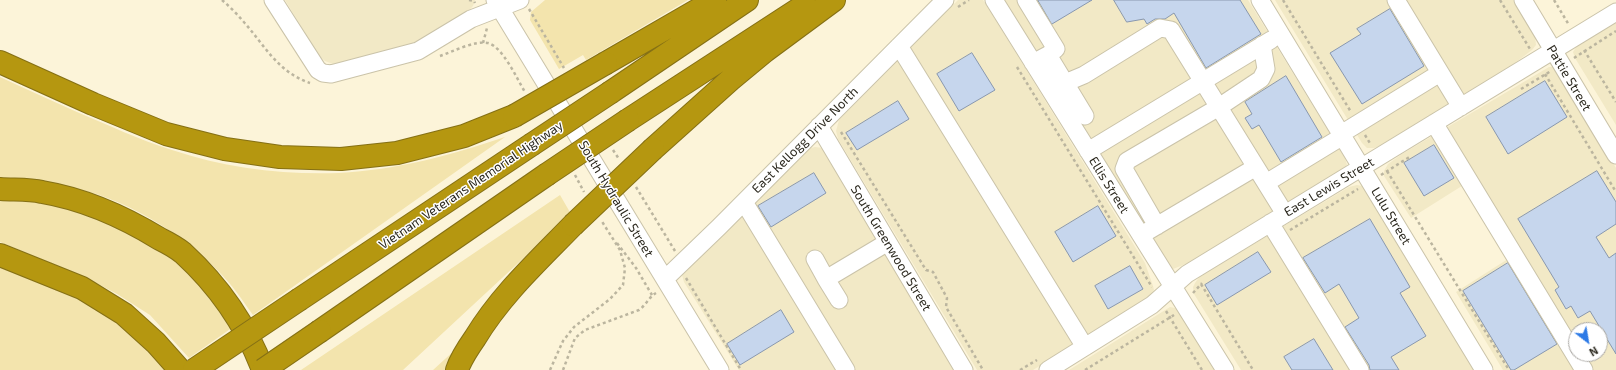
<!DOCTYPE html>
<style>
body{margin:0}
#map{position:relative;width:1616px;height:370px;overflow:hidden;background:#fcf4d9;font-family:"Exo 2",sans-serif}
canvas{display:block}
.north{position:absolute;left:1568px;top:322px;width:40px;height:40px;box-sizing:border-box;background:#fff;border:1px solid #aba9a5;border-radius:50%;rotate:149deg;font-size:11px;font-weight:700;line-height:16px;text-align:center;color:#2c291f}
.north::after{content:'';display:block;margin:auto;width:14px;height:18px;background:#2d7ae6;clip-path:polygon(50% 0,100% 100%,50% 72%,0 100%)}
</style>
<div id="map">
<canvas width="1616" height="370"></canvas>
<div class="north">N</div>
</div>
<script>
const c = document.querySelector('canvas').getContext('2d');
c.lineJoin = 'round';
function fill(path, color) { c.fillStyle = color; c.fill(path, 'evenodd'); }
function trace(path, color, width, dash) { c.strokeStyle = color; c.lineWidth = width; c.lineCap = dash ? 'butt' : 'round'; c.setLineDash(dash || []); c.stroke(path); }
function label(font, color, halo, rows, align = 'center') {
  c.font = font + ' "Exo 2",sans-serif'; c.lineWidth = 3; c.setLineDash([]); c.textBaseline = 'middle'; c.strokeStyle = halo; c.fillStyle = color; for (const [text, x, y, turn = 0] of rows) {
    c.save(); c.translate(x, y); c.rotate((+turn || 0) * Math.PI / 180); c.textAlign = isNaN(turn) ? turn : align; if (halo) c.strokeText(text, 0, 0); c.fillText(text, 0, 0); c.restore();
  }
}
const built = new Path2D(`
 M 285,0 L 475,0 L 473,6 L 465,15 L 420,40 L 401,48 L 333,64 L 325,61 L 319,56 Z
 M 958,0 L 983,0 L 987,6 L 1145,263 L 1153,286 L 1154,290 L 1147,300 L 1033,370 L 977,370 L 838,139 L 836,131 L 839,120 Z
 M 1004,0 L 1248,0 L 1345,158 L 1347,165 L 1343,170 L 1191,262 L 1173,269 L 1168,266 Z
 M 1275,0 L 1513,0 L 1535,35 L 1536,45 L 1532,50 L 1507,69 L 1388,143 L 1374,148 L 1367,148 L 1362,143 Z
 M 1616,23 L 1616,125 L 1575,58 L 1573,52 L 1577,46 Z
 M 1549,67 L 1553,67 L 1557,71 L 1616,168 L 1616,370 L 1503,370 L 1456,292 L 1511,257 L 1465,184 L 1411,218 L 1384,176 L 1384,171 L 1388,164 L 1402,154 ZM 1576,330 L 1600,330 L 1600,354 L 1576,354 Z
 M 815,147 L 823,148 L 961,370 L 739,370 L 684,282 L 682,275 L 685,269 L 807,149 Z
 M 1357,185 L 1362,186 L 1365,189 L 1476,370 L 1241,370 L 1194,294 L 1193,287 L 1195,283 L 1200,276 L 1349,187 Z
 M 1170,307 L 1175,308 L 1179,311 L 1214,370 L 1069,370 Z`);
const green = new Path2D(`
 M 545,0 L 688,0 L 586,60 L 583,55 L 559,69 L 530,20 L 531,12 Z
 M 0,77 C 25,89 51,100 77,112 C 108,125 140,140 172,150 C 225,168 284,175 339,173 C 396,170 452,155 505,137 L 253,315 C 243,301 233,286 221,274 C 182,233 123,196 67,187 C 45,184 22,184 0,182 Z
 M 560,195 L 571,214 L 403,370 L 301,370 Z
 M 0,201 L 31,201 L 76,207 L 149,239 L 185,268 L 236,325 L 189,358 L 150,315 L 117,294 L 85,277 L 0,242 Z
 M 0,263 L 87,299 L 125,323 L 169,370 L 0,370 Z
 M 456,349 L 452,370 L 433,370 Z`);
const building = new Path2D(`
 M 1038,0 L 1092,0 L 1052,24 Z
 M 1114,0 L 1240,0 L 1261,34 L 1206,68 L 1174,13 L 1165,19 L 1155,19 L 1147,24 L 1144,19 L 1127,22 Z
 M 1390,9 L 1424,66 L 1362,104 L 1330,53 L 1361,34 L 1357,29 Z
 M 972,53 L 995,90 L 959,111 L 937,74 Z
 M 1286,76 L 1322,137 L 1281,162 L 1259,125 L 1252,129 L 1245,118 L 1252,114 L 1245,102 Z
 M 1545,81 L 1567,117 L 1508,154 L 1486,117 Z
 M 898,101 L 909,119 L 857,150 L 846,133 Z
 M 1434,145 L 1454,178 L 1424,196 L 1404,163 Z
 M 1597,171 L 1616,202 L 1616,224 L 1596,237 L 1609,258 L 1616,253 L 1616,354 L 1590,311 L 1578,318 L 1571,306 L 1566,309 L 1555,290 L 1559,287 L 1518,219 Z
 M 814,173 L 826,193 L 771,227 L 758,206 Z
 M 1098,206 L 1116,236 L 1073,262 L 1055,232 Z
 M 1370,219 L 1410,287 L 1400,293 L 1426,336 L 1391,357 L 1399,370 L 1370,370 L 1369,365 L 1345,327 L 1359,318 L 1339,284 L 1325,293 L 1303,258 Z
 M 1258,252 L 1271,272 L 1217,305 L 1205,285 Z
 M 1508,263 L 1557,344 L 1514,370 L 1511,370 L 1463,291 Z
 M 1130,266 L 1143,289 L 1108,309 L 1095,286 Z
 M 781,310 L 794,332 L 740,365 L 727,344 Z
 M 1314,339 L 1333,370 L 1292,370 L 1284,357 Z`);
const path = new Path2D(`
 M 222,0 C 229,6 236,13 242,20 C 264,44 277,72 310,83
 M 469,0 L 474,1 L 475,3
 M 1283,0 L 1351,112
 M 1500,0 L 1530,49
 M 1554,0 L 1569,25
 M 958,7 L 969,0
 M 529,9 L 564,68
 M 483,43 L 487,28
 M 1584,50 L 1616,102
 M 440,56 C 452,52 475,40 488,43 C 503,47 517,79 525,92
 M 1574,58 L 1616,31
 M 1017,67 L 1152,287
 M 1545,74 L 1616,192
 M 1521,89 L 1551,71
 M 841,132 L 926,270 L 933,272 L 947,298 L 946,307 L 983,370
 M 1365,135 L 1371,145
 M 613,150 L 619,159
 M 1387,171 L 1509,370
 M 575,175 L 584,192
 M 1381,175 L 1411,156
 M 636,187 L 675,251
 M 1290,230 L 1358,189
 M 617,243 L 636,268 L 652,295
 M 686,278 L 741,370
 M 1201,284 L 1253,370
 M 1193,293 L 1202,283
 M 1166,311 L 1202,370
 M 550,370 L 563,341 L 574,327 L 610,299 L 623,285 L 625,268 L 620,250 L 601,220
 M 563,370 L 575,338 L 585,330 L 639,310 C 646,305 649,297 656,293
 M 1020,370 L 1037,360
 M 1085,370 L 1174,315`);
const minor = new Path2D(`
 M 273,0 L 318,70 L 323,73 L 331,74 L 418,51 L 471,19 L 520,0
 M 495,0 L 720,370
 M 994,0 L 1225,370
 M 1026,0 L 1056,49 L 1048,55
 M 1260,0 L 1484,370
 M 1396,0 L 1461,107
 M 1523,0 L 1616,155
 M 899,46 L 1085,347
 M 1033,63 L 1048,55 L 1065,83 L 1084,75 L 1160,28 L 1171,30 L 1285,214
 M 1065,83 L 1085,116
 M 1434,123 L 1584,370
 M 819,126 L 964,370
 M 1341,134 L 1440,73
 M 1088,151 L 1271,40
 M 1266,183 L 1343,136
 M 744,202 L 846,370
 M 1270,223 L 1360,370
 M 1157,226 L 1124,169 L 1127,161 L 1219,107 L 1261,79 L 1266,69 L 1262,45
 M 1148,231 L 1256,167
 M 815,259 L 826,279
 M 665,279 L 719,227 L 945,0
 M 839,300 L 826,279 L 888,242
 M 1048,370 L 1152,305 L 1187,274 L 1616,12`);
const highway = new Path2D(`
 M 0,62 L 93,104 L 166,134 L 225,149 L 280,157 L 341,159 L 397,153 L 464,136 L 514,116
 M 606,63 L 715,0
 M 611,92 L 747,0
 M 628,120 L 805,5
 M 653,149 L 730,80 L 765,51 L 834,0
 M 0,189 C 14,190 29,189 42,192 C 84,199 124,217 160,239 C 168,243 177,248 183,253 C 219,286 246,325 263,370
 M 0,255 L 82,288 L 124,314 L 156,343 L 180,370
 M 300,299 L 531,145
 M 320,331 L 546,175
 M 457,370 C 461,358 468,348 475,338 C 501,295 538,261 573,225`);
const highwayBridge = new Path2D(`
 M 514,116 L 606,63
 M 531,145 L 611,92
 M 546,175 L 628,120
 M 573,225 L 653,149
 M 194,370 L 300,299
 M 263,370 L 320,331`);
const streetNames = [
 ["Pattie Street",1569,78,59],
 ["East Kellogg Drive North",805,140,-45],
 ["Vietnam Veterans Memorial Highway",471,185,-34],
 ["Ellis Street",1109,185,58],
 ["East Lewis Street",1329,187,-31],
 ["South Hydraulic Street",616,199,59],
 ["Lulu Street",1391,216,59],
 ["South Greenwood Street",891,248,59]
];
fill(built, '#f2e9c6');
fill(green, '#f3e4ad');
fill(building, '#c6d6ed');
trace(building, '#8998af', 1);
trace(minor, '#cac3a9', 19);
trace(highway, '#857015', 24);
trace(path, '#bbb59f', 2.5, [3, 3]);
trace(minor, '#fff', 17);
trace(highway, '#b59710', 22);
trace(highwayBridge, '#857015', 24, []);
trace(highwayBridge, '#b59710', 22);
label('13px', '#2c291f', '#fff', streetNames);
</script>
